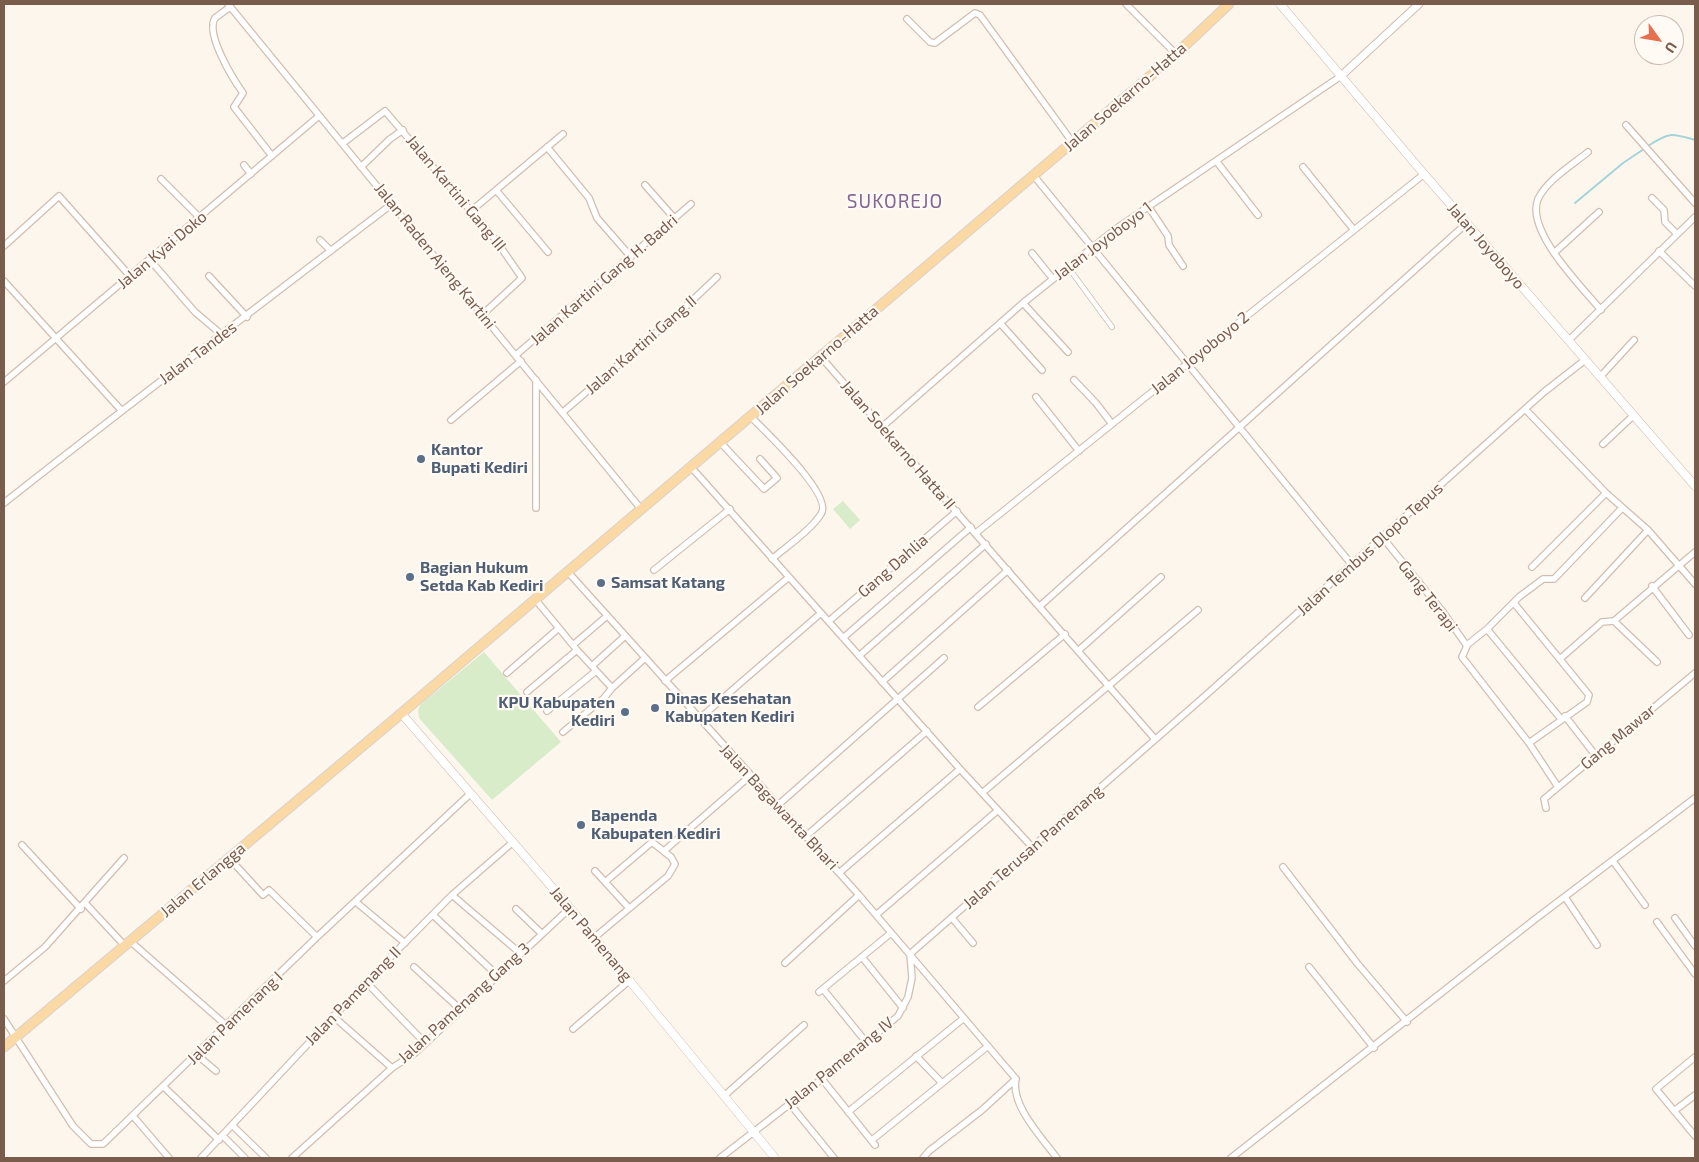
<!DOCTYPE html>
<style>
body{margin:0}
#map{position:relative;width:1699px;height:1162px;overflow:hidden;background:#fdf6ec;font-family:"Exo 2",sans-serif}
canvas{display:block}
.frame{position:absolute;inset:0;border:5px solid #7a5c4d;pointer-events:none}
.north{position:absolute;left:1634px;top:15px;width:50px;height:50px;box-sizing:border-box;background:#fffaf3;border:1px solid #cabbb1;border-radius:50%;rotate:122deg;font-size:14px;font-weight:700;line-height:20px;text-align:center;color:#7a5c4d}
.north::after{content:'';display:block;margin:auto;width:18px;height:22px;background:#e76f51;clip-path:polygon(50% 0,100% 100%,50% 72%,0 100%)}
</style>
<div id="map">
<canvas width="1699" height="1162"></canvas>
<div class="frame"></div>
<div class="north">U</div>
</div>
<script>
const c = document.querySelector('canvas').getContext('2d');
c.lineJoin = 'round';
function fill(path, color) { c.fillStyle = color; c.fill(path, 'evenodd'); }
function trace(path, color, width, dash) { c.strokeStyle = color; c.lineWidth = width; c.lineCap = dash ? 'butt' : 'round'; c.setLineDash(dash || []); c.stroke(path); }
function label(font, color, halo, rows, align = 'center') {
  c.font = font + ' "Exo 2",sans-serif'; c.lineWidth = 4.5; c.setLineDash([]); c.textBaseline = 'middle'; c.strokeStyle = halo; c.fillStyle = color; for (const [text, x, y, turn = 0] of rows) {
    c.save(); c.translate(x, y); c.rotate((+turn || 0) * Math.PI / 180); c.textAlign = isNaN(turn) ? turn : align; if (halo) c.strokeText(text, 0, 0); c.fillText(text, 0, 0); c.restore();
  }
}
const green = new Path2D(`
 M 843,501 L 860,520 L 850,529 L 833,509 Z
 M 484,652 L 561,742 L 492,800 L 419,718 L 418,710 L 421,704 Z`);
const stream = new Path2D(`
 M 1648,146 C 1669,132 1671,133 1695,140
 M 1575,203 L 1623,163 L 1644,149`);
const pedestrian = new Path2D(`
 M 1068,267 L 1112,327`);
const minor = new Path2D(`
 M 228,4 L 641,509
 M 1126,4 L 1176,54
 M 230,7 L 215,18 C 205,34 233,79 243,93 L 234,107 L 272,156
 M 907,19 L 930,42 L 935,43 L 975,13 L 980,15 L 1073,143
 M 1626,125 L 1695,203
 M 343,143 L 385,111 L 495,239 L 522,278 L 482,315
 M 547,147 L 589,198 L 597,218 L 631,257
 M 1588,152 C 1572,165 1547,180 1538,199 C 1525,231 1582,287 1601,310
 M 1217,162 L 1258,215
 M 244,165 L 251,174
 M 361,167 L 390,139 L 403,130
 M 1303,167 L 1354,230
 M 1034,176 C 1141,305 1245,436 1352,565
 M 161,179 L 200,218
 M 645,185 L 675,219
 M 496,190 L 548,252
 M 1652,198 L 1664,210 L 1665,222 L 1677,234
 M 1148,206 L 1168,236 L 1169,245 L 1183,266
 M 471,211 L 563,134
 M 320,240 L 331,251
 M 4,246 L 59,196 L 130,276
 M 1659,251 L 1695,286
 M 1032,253 L 1053,279
 M 1554,253 L 1599,212
 M 150,260 L 195,312 L 221,334
 M 209,276 L 247,317
 M 4,281 L 121,410
 M 1023,303 L 1068,352
 M 1000,323 L 1042,370
 M 1569,340 L 1695,217
 M 516,355 L 691,204
 M 820,356 L 1155,739
 M 1600,377 L 1634,340
 M 536,380 L 536,508
 M 1074,380 L 1096,403 L 1112,424
 M 4,382 L 319,116
 M 1036,397 L 1079,451
 M 1525,409 L 1606,493 L 1648,530 L 1695,584
 M 563,412 L 679,313 L 717,277
 M 751,417 C 765,431 834,496 821,514 C 811,530 787,546 772,559
 M 451,420 L 521,361
 M 882,427 L 1023,303 L 1117,228 L 1341,76
 M 720,442 L 764,489 L 777,478 L 760,459
 M 1603,444 L 1634,415
 M 691,467 L 960,769 L 1033,848
 M 4,503 C 132,402 262,303 392,204
 M 976,533 L 1424,174
 M 1383,538 L 1443,612 L 1467,646 L 1462,657 L 1529,743 L 1558,787
 M 1532,567 L 1606,493
 M 654,570 L 730,509
 M 568,572 L 859,895 L 1016,1079
 M 1652,586 L 1689,635
 M 1585,598 L 1648,530
 M 535,599 L 577,650 L 612,688
 M 1514,603 L 1589,695 L 1587,702 L 1529,743
 M 1040,606 L 1467,223
 M 829,621 L 957,511
 M 1614,621 L 1657,662
 M 843,638 L 971,527
 M 573,645 L 607,616
 M 1467,645 L 1487,629
 M 1079,650 L 1161,577
 M 859,656 L 986,544
 M 1561,658 L 1602,622 L 1614,621 L 1695,552
 M 592,666 L 625,636
 M 507,673 L 559,628
 M 665,681 L 789,577
 M 882,682 L 1008,570
 M 527,692 L 577,650
 M 978,707 L 1065,634
 M 547,711 L 596,671
 M 1565,716 L 1596,756
 M 699,719 L 821,613
 M 1561,719 L 1487,629 L 1519,597 L 1543,579 L 1554,579 L 1622,508
 M 563,732 L 604,698 L 612,688 L 645,658
 M 982,793 L 1198,610
 M 777,806 L 944,658
 M 1546,808 L 1544,799 L 1695,673
 M 805,837 L 927,731
 M 22,845 L 81,909
 M 664,851 L 750,776
 M 229,858 L 263,895 L 269,890 L 317,937
 M 1613,861 L 1645,905
 M 1283,867 L 1357,963 L 1407,1022
 M 595,871 L 629,908
 M 839,873 L 960,769
 M 452,895 L 520,953
 M 1565,897 L 1597,945
 M 356,902 L 405,943
 M 86,904 L 125,946
 M 516,909 L 541,933
 M 433,915 L 497,975
 M 876,915 L 997,811
 M 952,918 L 973,943
 M 1675,918 L 1695,946
 M 1657,922 L 1695,974
 M 595,937 L 668,876 L 675,864 L 671,857 L 652,842 L 605,882
 M 130,941 L 227,1026
 M 910,954 L 1206,695 L 1544,392 L 1585,360
 M 862,957 L 903,1008
 M 785,963 L 859,895
 M 414,967 L 460,1009
 M 1309,967 L 1374,1048
 M 4,981 L 45,947 L 124,858
 M 366,982 L 425,1043
 M 823,989 L 866,1042
 M 819,992 L 891,933
 M 333,1016 L 392,1068
 M 4,1019 L 73,1126 L 91,1144 L 103,1144 L 317,937 L 470,794
 M 573,1029 L 630,980
 M 197,1055 L 216,1071
 M 916,1056 L 942,1083
 M 1695,1057 L 1656,1089 L 1695,1136
 M 822,1079 L 875,1145
 M 1016,1079 C 1010,1105 1043,1139 1057,1158
 M 164,1087 L 219,1140
 M 724,1096 L 804,1025
 M 790,1104 L 834,1158
 M 1674,1111 L 1695,1095
 M 848,1112 L 964,1018
 M 133,1116 L 169,1158
 M 233,1126 L 266,1158
 M 223,1136 L 245,1158
 M 872,1140 L 988,1046
 M 201,1158 L 364,984 L 452,895 L 513,842
 M 292,1158 L 392,1068 L 415,1053 L 570,908
 M 720,1158 L 822,1079 L 898,1016 L 908,997 L 912,978 L 910,954
 M 923,1158 L 929,1151 L 982,1110 L 1016,1079
 M 1231,1158 L 1534,920 L 1695,798`);
const tertiary = new Path2D(`
 M 1341,76 L 1419,4`);
const secondary = new Path2D(`
 M 1280,4 L 1424,174 L 1695,486
 M 401,713 L 570,908 L 775,1158`);
const primary = new Path2D(`
 M 4,1047 L 390,723 L 1176,54 L 1229,4`);
const markers = [
 [421,459,5,"#5c6f8a"],
 [410,577,5,"#5c6f8a"],
 [601,583,5,"#5c6f8a"],
 [655,708,5,"#5c6f8a"],
 [625,712,5,"#5c6f8a"],
 [581,825,5,"#5c6f8a"]
];
const streetNames = [
 ["Jalan Soekarno-Hatta",1125,97,-41],
 ["Jalan Kartini Gang III",456,193,50],
 ["Jalan Joyoboyo 1",1103,241,-37],
 ["Jalan Joyoboyo",1486,246,49],
 ["Jalan Kyai Doko",162,250,-40],
 ["Jalan Raden Ajeng Kartini",435,256,51],
 ["Jalan Kartini Gang H. Badri",604,280,-41],
 ["Jalan Kartini Gang II",641,345,-41],
 ["Jalan Tandes",198,353,-37],
 ["Jalan Joyoboyo 2",1200,353,-39],
 ["Jalan Soekarno-Hatta",817,360,-41],
 ["Jalan Soekarno Hatta II",898,445,49],
 ["Jalan Tembus Dlopo Tepus",1370,549,-42],
 ["Gang Dahlia",893,566,-41],
 ["Gang Terapi",1428,596,52],
 ["Gang Mawar",1618,737,-40],
 ["Jalan Bagawanta Bhari",779,807,47],
 ["Jalan Terusan Pamenang",1033,847,-41],
 ["Jalan Erlangga",203,880,-40],
 ["Jalan Pamenang",591,934,50],
 ["Jalan Pamenang II",353,996,-46],
 ["Jalan Pamenang Gang 3",464,1003,-42],
 ["Jalan Pamenang I",235,1018,-44],
 ["Jalan Pamenang IV",839,1063,-39]
];
const serviceNames = [
 ["Kantor",431,450],
 ["Bupati Kediri",431,468],
 ["Bagian Hukum",420,568],
 ["Setda Kab Kediri",420,586],
 ["Samsat Katang",611,583],
 ["Dinas Kesehatan",665,699],
 ["Kabupaten Kediri",665,717],
 ["KPU Kabupaten",615,703,"right"],
 ["Kediri",615,721,"right"],
 ["Bapenda",591,816],
 ["Kabupaten Kediri",591,834]
];
const quarterNames = [
 ["SUKOREJO",895,202]
];
fill(green, '#d8ecc9');
trace(stream, '#a5d3da', 2);
trace(pedestrian, '#d1beb0', 6);
trace(minor, '#d1beb0', 8);
trace(tertiary, '#d1beb0', 9);
trace(secondary, '#d6c0b0', 9);
trace(primary, '#dad1cd', 11);
trace(pedestrian, '#fff', 4.5);
trace(minor, '#fff', 5.5);
trace(tertiary, '#fff', 7);
trace(secondary, '#fff', 8);
trace(primary, '#fbd9a5', 9);
for (const [x, y, r, color] of markers) { const dot = new Path2D(); dot.arc(x, y, r, 0, 2 * Math.PI); c.fillStyle = color; c.fill(dot); trace(dot, '#fffaf3', 2); }
label('16px', '#7a5c4d', '#fffaf3', streetNames);
label('bold 16px', '#4e5e75', '#fffaf3', serviceNames, 'left');
c.letterSpacing = '1px';
label('19px', '#846695', '#fffaf3', quarterNames);
c.letterSpacing = '0px';
</script>
